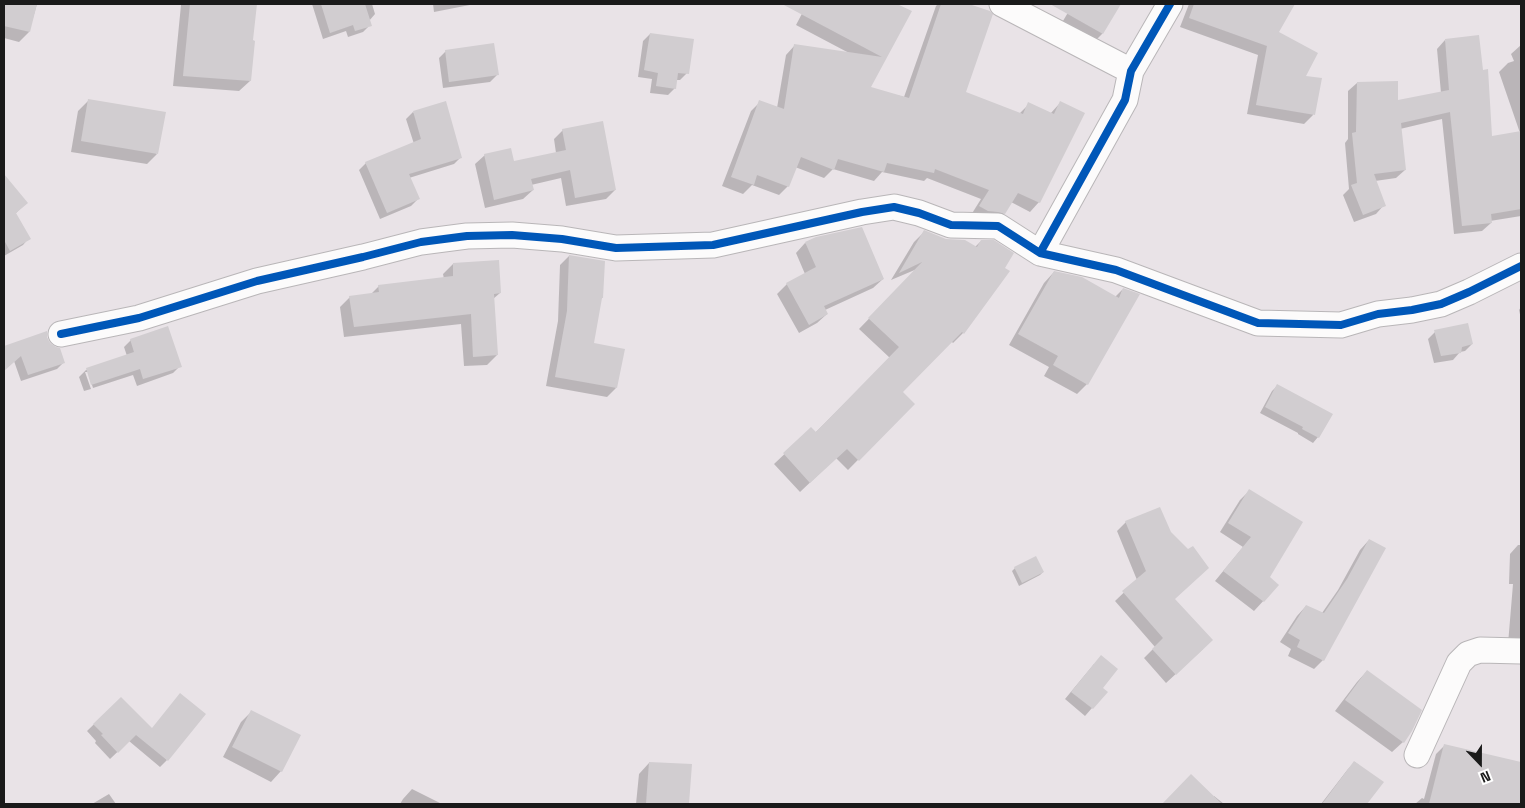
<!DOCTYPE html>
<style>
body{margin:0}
#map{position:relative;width:1525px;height:808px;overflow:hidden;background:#e9e3e7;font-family:"Space Grotesk",sans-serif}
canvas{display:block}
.frame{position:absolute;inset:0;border:5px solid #1a1a1a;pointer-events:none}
.north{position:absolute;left:1455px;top:738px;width:50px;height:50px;-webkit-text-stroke:4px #fff;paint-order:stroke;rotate:158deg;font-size:14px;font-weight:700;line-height:20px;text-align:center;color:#1a1a1a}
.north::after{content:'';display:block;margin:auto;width:18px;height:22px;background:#1a1a1a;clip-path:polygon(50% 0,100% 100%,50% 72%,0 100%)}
</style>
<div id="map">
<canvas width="1525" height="808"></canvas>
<div class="frame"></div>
<div class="north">N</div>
</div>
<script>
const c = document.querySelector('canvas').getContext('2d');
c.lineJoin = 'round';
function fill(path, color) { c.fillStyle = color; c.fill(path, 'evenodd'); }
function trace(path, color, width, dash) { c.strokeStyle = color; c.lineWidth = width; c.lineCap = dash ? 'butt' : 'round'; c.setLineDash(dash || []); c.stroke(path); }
const shadow = new Path2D(`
 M 4,4 L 37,4 L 29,32 L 19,42 L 4,38 Z
 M 183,4 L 256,4 L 251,42 L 250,81 L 239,91 L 173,86 L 181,5 Z
 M 312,4 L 372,4 L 375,14 L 369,21 L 370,25 L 363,32 L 348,37 L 346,31 L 323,39 Z
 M 433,4 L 475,4 L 434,12 Z
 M 807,4 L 895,4 L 910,12 L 869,88 L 904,97 L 936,6 L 938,4 L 965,4 L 989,12 L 964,92 L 1019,114 L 1029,104 L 1050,114 L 1060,103 L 1039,202 L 1030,212 L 1011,202 L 1004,213 L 995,222 L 971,215 L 981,199 L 927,178 L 924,181 L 882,172 L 874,181 L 833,169 L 824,178 L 795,167 L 788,186 L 779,195 L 752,185 L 743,194 L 722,186 L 751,111 L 760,102 L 777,108 L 786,55 L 795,45 L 849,53 L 796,25 Z
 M 1073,4 L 1119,4 L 1102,34 L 1092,44 L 1060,26 Z
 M 1189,4 L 1294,4 L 1277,33 L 1304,76 L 1313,115 L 1304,124 L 1247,114 L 1258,55 L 1180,27 Z
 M 650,34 L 687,73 L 680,80 L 676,80 L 675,88 L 668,95 L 650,93 L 652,79 L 638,77 L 643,41 Z
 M 1445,40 L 1490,137 L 1520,133 L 1499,72 L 1508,63 L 1514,61 L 1511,54 L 1521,45 L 1521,216 L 1490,221 L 1491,223 L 1482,231 L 1454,234 L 1442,119 L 1400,129 L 1405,170 L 1396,178 L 1375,181 L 1384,205 L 1376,214 L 1354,222 L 1343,195 L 1349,189 L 1345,143 L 1348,139 L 1348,91 L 1357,83 L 1397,101 L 1441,93 L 1437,49 Z
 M 446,51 L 497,75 L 490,82 L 443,88 L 439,58 Z
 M 89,100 L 157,154 L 147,164 L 71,152 L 78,111 Z
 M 413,112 L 461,157 L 454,164 L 409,178 L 418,199 L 411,206 L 380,219 L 359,170 L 366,163 L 414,144 L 406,119 Z
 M 563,130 L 615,190 L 606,199 L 566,206 L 561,178 L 531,185 L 533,190 L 523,199 L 485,208 L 475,164 L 485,155 L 513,162 L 556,153 L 554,139 Z
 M 4,176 L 26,203 L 15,214 L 29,238 L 23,245 L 4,256 Z
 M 924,232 L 946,240 L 975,247 L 981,241 L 963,333 L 953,343 L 951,341 L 902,392 L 913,404 L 848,470 L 836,458 L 800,492 L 774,464 L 811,429 L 815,433 L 890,358 L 859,329 L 917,269 L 891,280 L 914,242 Z
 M 805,243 L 883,279 L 873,288 L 825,310 L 827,314 L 817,323 L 799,333 L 777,294 L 787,284 L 805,274 L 796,253 Z
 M 569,256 L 602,298 L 600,300 L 592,344 L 616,388 L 607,397 L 546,386 L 558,321 L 560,265 Z
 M 453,264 L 500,293 L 493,299 L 497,355 L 487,365 L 464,366 L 461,324 L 344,337 L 340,307 L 350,297 L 370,295 L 379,286 L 444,279 L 443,274 Z
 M 1054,272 L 1115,297 L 1123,289 L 1087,384 L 1077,394 L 1044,376 L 1049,367 L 1009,345 L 1044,283 Z
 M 1521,307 L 1521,319 L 1519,310 Z
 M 1435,332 L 1472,344 L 1465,351 L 1460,352 L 1453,360 L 1434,363 L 1428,339 Z
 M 46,333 L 46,338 L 64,362 L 57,369 L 21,381 L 14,361 L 4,370 L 4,347 Z
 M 131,340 L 180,366 L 173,373 L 137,386 L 133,375 L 93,388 L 88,372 L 85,372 L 91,389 L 84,391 L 79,377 L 86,370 L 127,356 L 124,347 Z
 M 1277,386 L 1318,437 L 1313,443 L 1298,434 L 1298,433 L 1260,413 L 1272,391 Z
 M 1249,491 L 1268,578 L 1278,585 L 1254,611 L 1215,581 L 1243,547 L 1220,532 L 1240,500 Z
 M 1126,522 L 1203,649 L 1166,683 L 1144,658 L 1155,647 L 1115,601 L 1137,580 L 1117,531 Z
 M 1369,540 L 1323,660 L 1314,669 L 1288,656 L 1291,649 L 1280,642 L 1297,616 L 1306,606 L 1322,613 L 1338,590 L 1360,550 Z
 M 1518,545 L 1521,545 L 1521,645 L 1508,644 L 1513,584 L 1509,584 L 1510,554 Z
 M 1015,568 L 1043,572 L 1040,575 L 1019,586 L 1012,571 Z
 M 1094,664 L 1101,688 L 1106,692 L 1085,716 L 1065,699 Z
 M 1367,671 L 1403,742 L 1392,752 L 1335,711 L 1357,682 Z
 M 121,698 L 167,760 L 160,767 L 129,741 L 110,759 L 95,743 L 96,741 L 87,731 Z
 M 251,712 L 281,771 L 271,782 L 223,757 L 241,722 Z
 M 1445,745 L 1521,764 L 1521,804 L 1415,804 L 1422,798 L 1424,799 L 1436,754 Z
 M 1355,762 L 1382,783 L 1366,804 L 1321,804 L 1348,769 Z
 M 649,763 L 690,766 L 688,804 L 636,804 L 639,774 Z
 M 1191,776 L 1213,797 L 1214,796 L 1224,804 L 1163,804 Z
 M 412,789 L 442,804 L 400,804 L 403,799 Z
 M 109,794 L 116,804 L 92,804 Z`);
const building = new Path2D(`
 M 4,4 L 37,4 L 30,32 L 4,26 Z
 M 190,4 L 257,4 L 253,40 L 255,41 L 251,81 L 183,76 Z
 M 321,4 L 365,4 L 372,26 L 355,31 L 353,25 L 330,33 Z
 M 782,4 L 897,4 L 912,11 L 871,87 L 909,98 L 941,4 L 969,4 L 990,11 L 993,14 L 966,92 L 1023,114 L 1028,102 L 1054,114 L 1060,101 L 1085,113 L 1040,203 L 1018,193 L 1005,214 L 998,212 L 988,211 L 979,206 L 989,190 L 935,169 L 934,173 L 887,163 L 884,172 L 838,159 L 834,170 L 801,157 L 789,187 L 757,175 L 754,185 L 731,177 L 759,100 L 784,109 L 794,44 L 882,57 Z
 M 1050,4 L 1121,4 L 1103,34 Z
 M 1194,4 L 1295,4 L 1279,32 L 1318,53 L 1306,76 L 1322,78 L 1315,115 L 1256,105 L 1267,46 L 1189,18 Z
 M 650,33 L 694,39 L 689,74 L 678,73 L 676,89 L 656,86 L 658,73 L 644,70 Z
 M 1479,35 L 1483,70 L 1488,69 L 1492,136 L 1521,131 L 1521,209 L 1491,214 L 1492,223 L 1462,226 L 1450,112 L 1401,123 L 1406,170 L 1374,174 L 1386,206 L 1363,215 L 1351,185 L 1357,183 L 1352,133 L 1356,132 L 1357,82 L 1398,81 L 1398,100 L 1449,90 L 1445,39 Z
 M 494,43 L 499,75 L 449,82 L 445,50 Z
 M 88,99 L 166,112 L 158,154 L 81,141 Z
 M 446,101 L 462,158 L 409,174 L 420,199 L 387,213 L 365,162 L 421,139 L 413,111 Z
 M 603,121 L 616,190 L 575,198 L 570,170 L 531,179 L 534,190 L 494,200 L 484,154 L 511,148 L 514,161 L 566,150 L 562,129 Z
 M 4,174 L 28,203 L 16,213 L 31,239 L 10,251 L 4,240 Z
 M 862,227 L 884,279 L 824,306 L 828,314 L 809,325 L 786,283 L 816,267 L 805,242 L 816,237 Z
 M 924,230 L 946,239 L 965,240 L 977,247 L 981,240 L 994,240 L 1014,253 L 1005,268 L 1010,271 L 964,334 L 962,332 L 903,392 L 915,404 L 859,461 L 847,449 L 810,483 L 783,453 L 811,427 L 816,432 L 899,347 L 868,318 L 922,262 L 899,273 Z
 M 569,255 L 605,261 L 603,298 L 602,298 L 594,343 L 625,349 L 617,388 L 555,377 L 567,311 Z
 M 499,260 L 501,293 L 494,294 L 498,355 L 473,357 L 471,314 L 354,327 L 349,296 L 379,292 L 378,285 L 453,276 L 453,263 Z
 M 1054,271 L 1082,277 L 1119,298 L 1123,288 L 1140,294 L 1088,385 L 1053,365 L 1058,356 L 1018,334 Z
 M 1468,323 L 1473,344 L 1462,347 L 1461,353 L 1441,356 L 1434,330 Z
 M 168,326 L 182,367 L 143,379 L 140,369 L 91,385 L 86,368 L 134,352 L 130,339 Z
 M 47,331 L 47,337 L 50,343 L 56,347 L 60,348 L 65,363 L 28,375 L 21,356 L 4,371 L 4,346 Z
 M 1277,384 L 1333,414 L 1319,438 L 1302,429 L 1303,427 L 1265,407 Z
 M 1249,489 L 1303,522 L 1270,577 L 1279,585 L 1264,602 L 1223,571 L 1251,537 L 1228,523 Z
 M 1160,507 L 1171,532 L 1188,549 L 1193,546 L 1209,568 L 1175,599 L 1213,640 L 1176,675 L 1152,649 L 1163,638 L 1122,591 L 1146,571 L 1125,521 Z
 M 1369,539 L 1386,548 L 1324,661 L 1297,647 L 1300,640 L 1288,633 L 1306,605 L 1324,613 L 1347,579 Z
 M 1036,556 L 1044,572 L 1022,583 L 1014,567 Z
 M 1101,655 L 1118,669 L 1103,688 L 1108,692 L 1093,709 L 1071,692 Z
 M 1367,670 L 1422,710 L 1412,731 L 1404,743 L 1345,700 Z
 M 180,693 L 206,714 L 168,761 L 136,735 L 118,753 L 101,735 L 103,734 L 93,724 L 121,697 L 152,728 Z
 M 251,710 L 301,735 L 282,772 L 232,747 Z
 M 1444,744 L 1521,762 L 1521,804 L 1429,804 Z
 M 1354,761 L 1384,782 L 1367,804 L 1322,804 Z
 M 649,762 L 692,764 L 689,804 L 646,804 Z
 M 1191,774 L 1222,804 L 1162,804 Z`);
const minor = new Path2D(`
 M 1002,4 L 1131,71
 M 1040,253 L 1125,100 L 1131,71 L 1170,4
 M 61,334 L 139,318 L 257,281 L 363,257 L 421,242 L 467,236 L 512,235 L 562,239 L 616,248 L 713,245 L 862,212 L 894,207 L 919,213 L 951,225 L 998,226 L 1040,253 L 1116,270 L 1258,323 L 1341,325 L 1378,314 L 1412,310 L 1441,304 L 1469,292 L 1521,266
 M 1417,755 L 1459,663 L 1468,654 L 1480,650 L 1521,651`);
const cycleway = new Path2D(`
 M 1040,253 L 1125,100 L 1131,71 L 1170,4
 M 61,334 L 139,318 L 257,281 L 363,257 L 421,242 L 467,236 L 512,235 L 562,239 L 616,248 L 713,245 L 862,212 L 894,207 L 919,213 L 951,225 L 998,226 L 1040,253 L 1116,270 L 1258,323 L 1341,325 L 1378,314 L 1412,310 L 1441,304 L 1469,292 L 1521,266`);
fill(shadow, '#0003');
fill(building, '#d1cdd0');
trace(minor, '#b9b6b8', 27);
trace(minor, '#fcfbfb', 25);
trace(cycleway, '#0057b8', 8);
</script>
